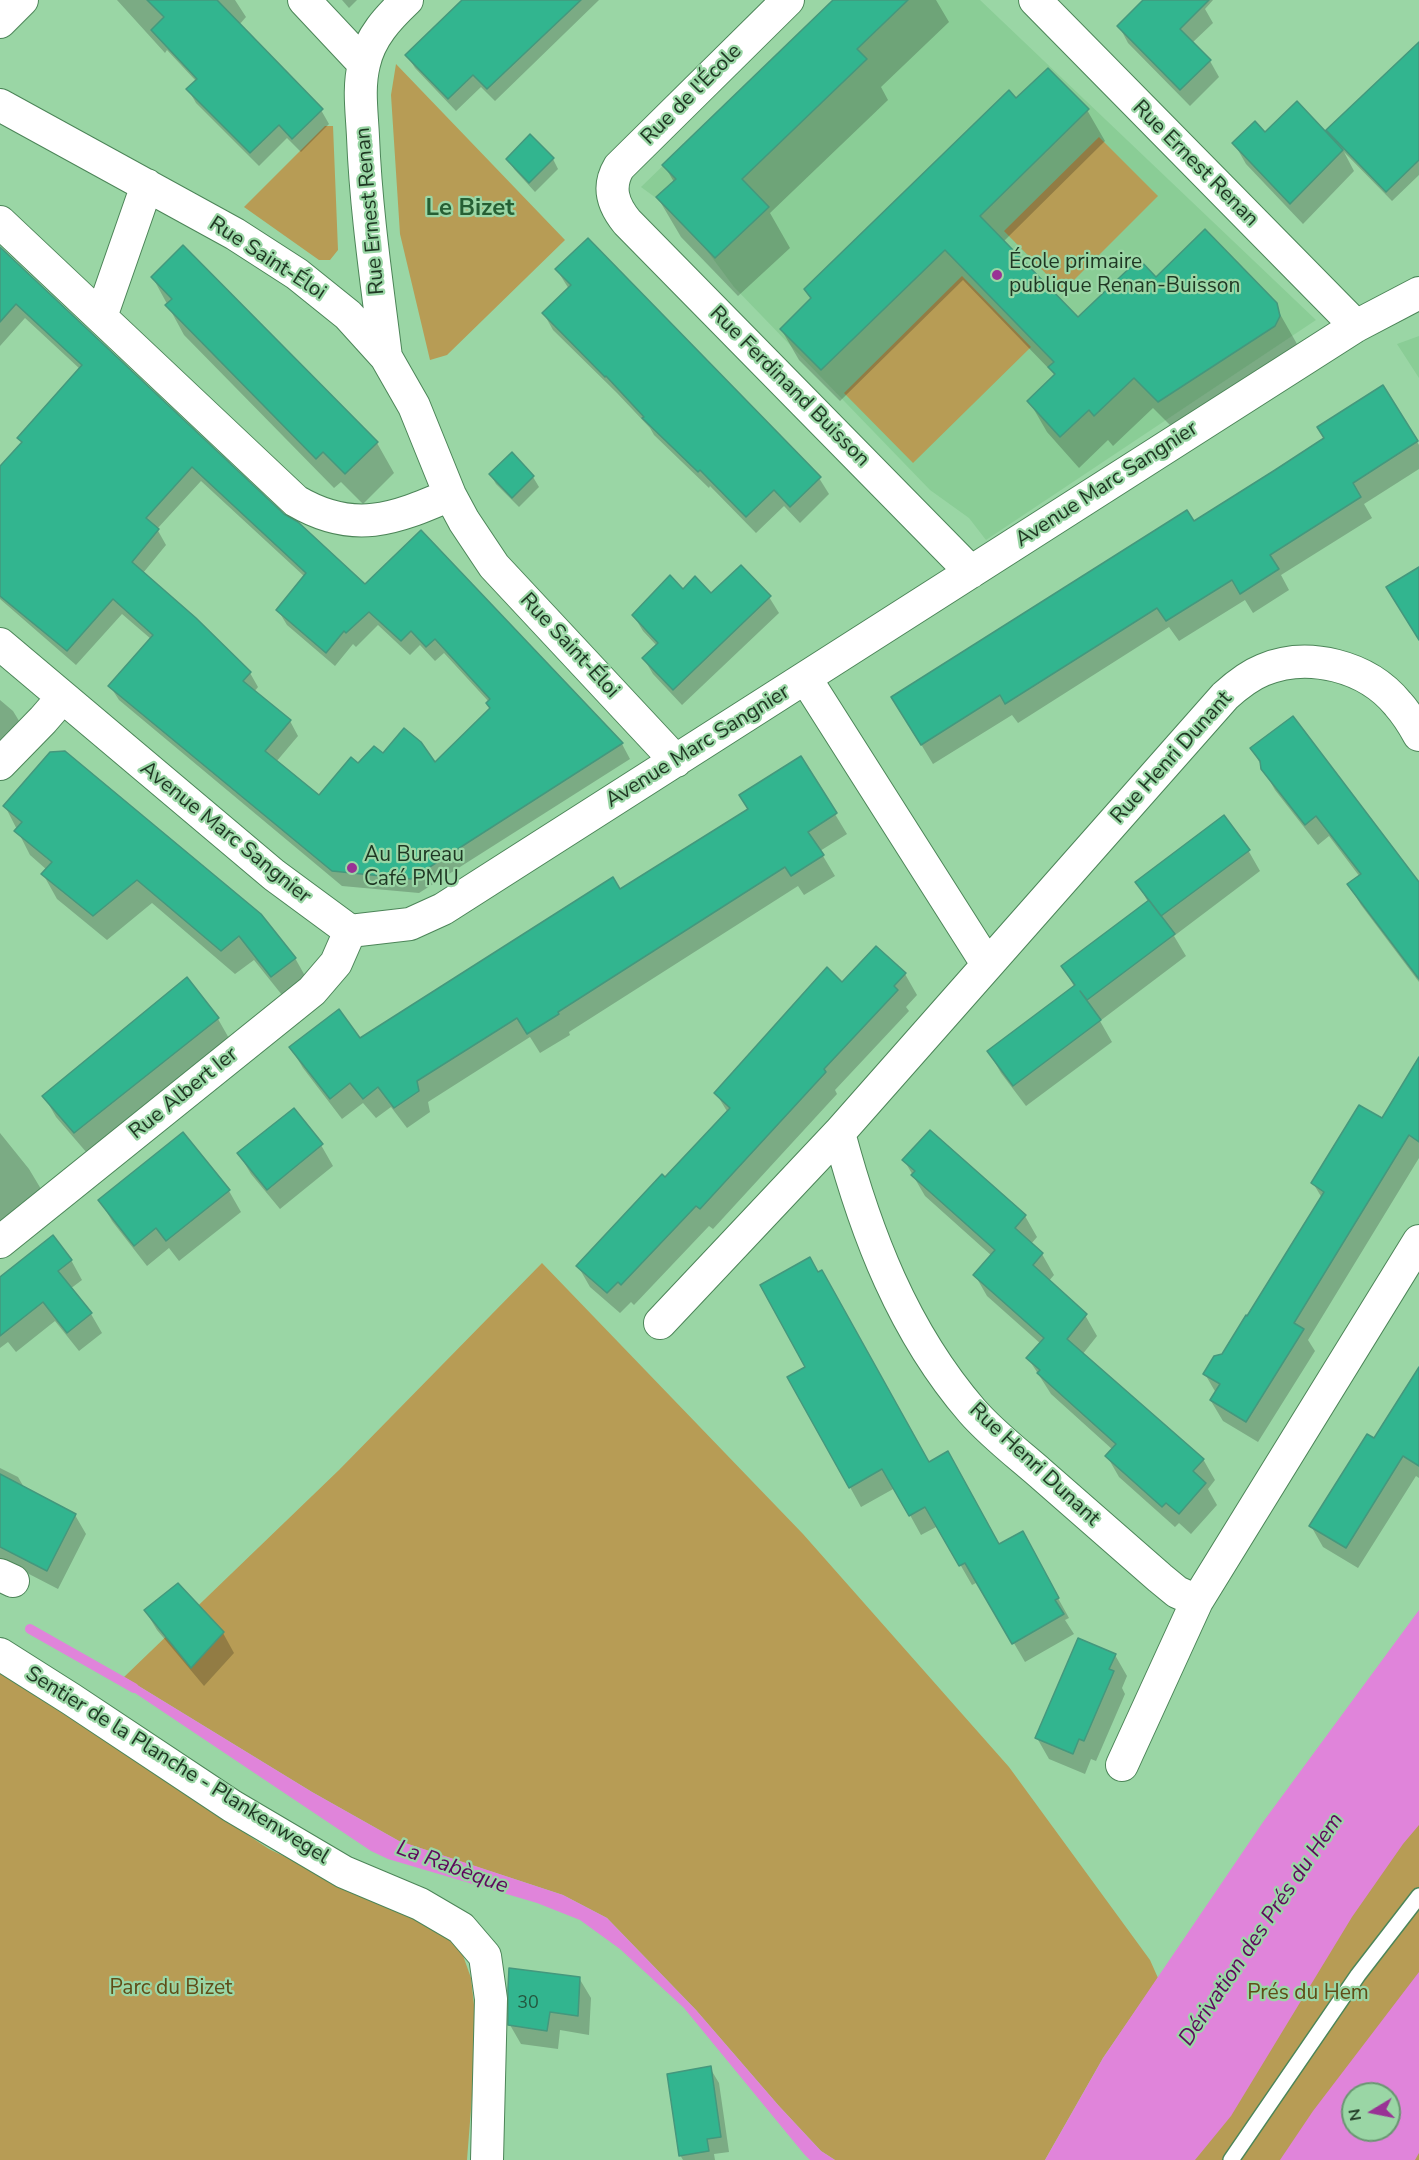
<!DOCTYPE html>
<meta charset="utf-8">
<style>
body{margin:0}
#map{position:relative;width:1419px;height:2160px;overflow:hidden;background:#9ad6a5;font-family:"Nunito Sans",sans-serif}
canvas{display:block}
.north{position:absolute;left:1341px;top:2082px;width:60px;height:60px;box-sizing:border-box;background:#9ad6a5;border:2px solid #699671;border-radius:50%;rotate:260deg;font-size:16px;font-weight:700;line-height:24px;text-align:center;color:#1f3723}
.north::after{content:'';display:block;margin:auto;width:21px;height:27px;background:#993295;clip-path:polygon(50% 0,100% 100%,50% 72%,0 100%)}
</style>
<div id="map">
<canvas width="1419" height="2160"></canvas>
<div class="north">N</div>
</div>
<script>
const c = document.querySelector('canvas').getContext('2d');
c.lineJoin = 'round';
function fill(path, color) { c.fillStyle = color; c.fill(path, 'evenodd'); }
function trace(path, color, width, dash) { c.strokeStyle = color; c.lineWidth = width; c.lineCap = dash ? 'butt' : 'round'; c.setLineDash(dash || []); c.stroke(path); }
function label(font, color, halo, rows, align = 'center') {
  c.font = font + ' "Nunito Sans",sans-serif'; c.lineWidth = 4.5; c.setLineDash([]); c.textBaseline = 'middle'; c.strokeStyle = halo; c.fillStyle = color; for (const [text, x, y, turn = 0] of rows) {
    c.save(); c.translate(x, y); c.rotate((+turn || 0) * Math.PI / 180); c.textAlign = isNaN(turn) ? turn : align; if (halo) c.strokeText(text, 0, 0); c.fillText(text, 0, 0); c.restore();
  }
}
const built = new Path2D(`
 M 834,0 L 980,0 L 1316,320 L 986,540 L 969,518 L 930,490 L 734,287 L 702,244 L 656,198 L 641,187 Z
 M 1419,336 L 1419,378 L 1397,344 Z`);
const green = new Path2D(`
 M 396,64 L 565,240 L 447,355 L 430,360 L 400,234 L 391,95 Z
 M 325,126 L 333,126 L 338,250 L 330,260 L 319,260 L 244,207 Z
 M 1099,137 L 1158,196 L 1063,291 L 1004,231 Z
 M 962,276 L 1031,347 L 913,463 L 844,393 Z
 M 542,1263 L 803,1534 L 1009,1767 L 1150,1960 L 1158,1978 L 1103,2058 L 1045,2160 L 835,2160 L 821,2151 L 779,2106 L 696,2010 L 607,1918 L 563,1895 L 399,1841 L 312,1792 L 124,1677 L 339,1470 Z
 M 1419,1621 L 1419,2160 L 1067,2160 ZM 1353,2094 L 1389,2094 L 1389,2130 L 1353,2130 Z
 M 0,1671 L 269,1849 L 429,1926 L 460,1947 L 471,1978 L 477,2032 L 467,2160 L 0,2160 Z`);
const water = new Path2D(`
 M 1419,1610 L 1419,1825 L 1403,1844 L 1352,1917 L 1231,2116 L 1195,2160 L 1045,2160 L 1103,2058 L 1263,1822 Z
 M 124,1677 L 312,1792 L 399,1841 L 563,1895 L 607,1918 L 696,2010 L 779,2106 L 821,2151 L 835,2160 L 810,2160 L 804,2154 L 684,2008 L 620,1949 L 580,1920 L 537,1903 L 388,1859 L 371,1851 L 120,1683 Z
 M 1419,1972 L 1419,2153 L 1415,2160 L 1280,2160 L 1313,2111 ZM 1353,2094 L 1389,2094 L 1389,2130 L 1353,2130 Z`);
const shadow = new Path2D(`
 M 117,0 L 235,0 L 246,17 L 239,25 L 321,110 L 329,124 L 301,152 L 287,138 L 259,166 L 196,103 L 188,89 L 196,81 L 167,50 L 165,53 Z
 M 342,0 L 357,0 L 349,8 Z
 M 464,0 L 599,0 L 495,101 L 481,87 L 456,111 L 415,68 L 407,55 Z
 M 836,0 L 936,0 L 949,22 L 881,87 L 888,100 L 770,213 L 790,248 L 738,296 L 681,237 L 658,198 L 674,182 L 664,165 Z
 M 1145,0 L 1213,0 L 1205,9 L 1213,23 L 1192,43 L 1210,61 L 1219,77 L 1190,106 L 1128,43 L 1119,26 Z
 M 1419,68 L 1419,175 L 1392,201 L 1344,152 L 1354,171 L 1303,224 L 1246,164 L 1234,143 L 1265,134 L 1331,139 L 1328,131 Z
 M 1016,100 L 1087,110 L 1105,141 L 1003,242 L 1078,319 L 1156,279 L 1272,300 L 1297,344 L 1295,353 L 1177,432 L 1153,408 L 1113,446 L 1108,440 L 1079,468 L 1047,432 L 1029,401 L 1055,376 L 1053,373 L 963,280 L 840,401 L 799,360 L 781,329 L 812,300 L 806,289 Z
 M 508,159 L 553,159 L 558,169 L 535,192 L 514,169 Z
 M 0,249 L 283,515 L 365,586 L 420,532 L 622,744 L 630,759 L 419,893 L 342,886 L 119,700 L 110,686 L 151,639 L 122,614 L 76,665 L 0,599 L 0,468 L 22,444 L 19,438 L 80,369 L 25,318 L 0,346 ZM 201,481 L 305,577 L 278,610 L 287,625 L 335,666 L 353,644 L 356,647 L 378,625 L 410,655 L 420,645 L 435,661 L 444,653 L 489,702 L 491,709 L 435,764 L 383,755 L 358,765 L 319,797 L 276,762 L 298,736 L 290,721 L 254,692 L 258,687 L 250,673 L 143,573 L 166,545 L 157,529 Z
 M 557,270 L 819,478 L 829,494 L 800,523 L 784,506 L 756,533 L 710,486 L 709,488 L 654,435 L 650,428 L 617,393 L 553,330 L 544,314 L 569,289 Z
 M 153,278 L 377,443 L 394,473 L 363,504 L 341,482 L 334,488 L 184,335 Z
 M 1383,387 L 1419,445 L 1419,469 L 1364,504 L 1372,518 L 1281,575 L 1289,590 L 1253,613 L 1245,600 L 1179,641 L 1169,627 L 1018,723 L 1012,715 L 933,764 L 905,718 L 1193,523 L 1326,439 Z
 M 490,474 L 533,477 L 539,487 L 519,507 L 496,484 Z
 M 683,591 L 711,595 L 769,597 L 779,613 L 682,705 L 653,674 L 644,659 L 657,646 L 643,631 L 634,616 Z
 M 0,700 L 13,711 L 24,729 L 0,756 Z
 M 1252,749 L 1419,885 L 1419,982 L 1361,905 L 1349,885 L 1360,877 L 1329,836 L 1318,845 L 1275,790 Z
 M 801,758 L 847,834 L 820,851 L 835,876 L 804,895 L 798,886 L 569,1032 L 570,1035 L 540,1053 L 530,1037 L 428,1102 L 430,1112 L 407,1128 L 391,1107 L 376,1118 L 363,1103 L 342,1119 L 303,1068 L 291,1048 L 360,1040 L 620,891 L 749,810 Z
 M 5,806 L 295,958 L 309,983 L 286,1000 L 254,960 L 235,974 L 152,903 L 107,940 L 57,899 L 43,874 L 47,870 L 30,855 Z
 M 1248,850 L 1260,871 L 1174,936 L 1186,956 L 1100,1021 L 1112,1042 L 1026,1106 L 1001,1073 L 989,1052 L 1075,988 L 1063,967 L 1148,902 L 1137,882 Z
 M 876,948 L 905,974 L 917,995 L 906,1007 L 909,1011 L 835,1090 L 837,1094 L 713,1229 L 709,1226 L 634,1305 L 631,1302 L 620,1313 L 590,1287 L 578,1266 L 665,1180 L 728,1113 L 716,1093 L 842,984 Z
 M 187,980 L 218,1019 L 230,1040 L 87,1153 L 56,1117 L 44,1096 Z
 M 1419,1060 L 1419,1158 L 1308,1340 L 1315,1351 L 1258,1442 L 1223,1421 L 1211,1401 L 1216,1393 L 1205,1374 L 1222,1355 L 1322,1198 L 1313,1183 L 1382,1120 Z
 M 0,1133 L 29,1169 L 41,1189 L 0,1222 Z
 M 183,1134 L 229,1191 L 241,1212 L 179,1261 L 169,1248 L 147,1266 L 112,1221 L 100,1200 Z
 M 321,1145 L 333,1166 L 280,1209 L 251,1174 L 239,1154 Z
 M 904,1160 L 1025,1216 L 1037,1237 L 1031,1244 L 1042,1254 L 1054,1275 L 1048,1282 L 1085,1315 L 1097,1336 L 1082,1355 L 1203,1459 L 1215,1480 L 1208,1489 L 1217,1505 L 1191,1534 L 1179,1523 L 1175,1527 L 1119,1477 L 1107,1456 L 1113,1450 L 1051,1394 L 1028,1358 L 1041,1344 L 987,1296 L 975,1275 L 992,1256 L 925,1196 Z
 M 71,1260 L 82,1280 L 70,1289 L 91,1314 L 102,1333 L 79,1351 L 55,1321 L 16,1352 L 8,1342 L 0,1348 L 0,1279 Z
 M 1419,1369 L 1419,1478 L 1416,1476 L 1358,1568 L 1323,1547 L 1311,1526 L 1375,1440 Z
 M 789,1377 L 929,1464 L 999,1546 L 1033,1553 L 1069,1618 L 1065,1620 L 1074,1634 L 1025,1662 L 978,1582 L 972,1585 L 938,1526 L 921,1535 L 895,1488 L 861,1507 Z
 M 0,1468 L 18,1477 L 25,1489 L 75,1515 L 86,1534 L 58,1589 L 0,1559 Z
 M 145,1610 L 223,1633 L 234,1653 L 204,1686 L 157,1630 Z
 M 1115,1655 L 1127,1676 L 1122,1688 L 1125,1694 L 1096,1761 L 1091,1759 L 1085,1774 L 1049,1759 L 1037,1738 Z
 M 579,1978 L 591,1998 L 589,2035 L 560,2030 L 558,2049 L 521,2044 L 510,2025 Z
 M 710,2068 L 719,2083 L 729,2152 L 714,2154 L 715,2160 L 683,2160 L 680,2155 Z`);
const stream = new Path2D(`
 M 30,1629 L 134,1688`);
const building = new Path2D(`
 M 147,0 L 217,0 L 323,109 L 292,139 L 279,125 L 250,153 L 186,89 L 197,79 L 151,30 L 164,17 Z
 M 462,0 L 581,0 L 487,89 L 473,75 L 448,99 L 405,55 Z
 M 833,0 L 908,0 L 857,49 L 867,59 L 742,179 L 769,207 L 715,258 L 656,197 L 676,179 L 662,165 Z
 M 1143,0 L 1209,0 L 1180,29 L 1211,60 L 1180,90 L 1117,26 Z
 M 1419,42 L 1419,160 L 1386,192 L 1326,130 Z
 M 1048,68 L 1089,109 L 980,216 L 1078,317 L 1139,259 L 1156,277 L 1205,229 L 1277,303 L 1280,316 L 1275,326 L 1158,402 L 1134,378 L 1094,416 L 1089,410 L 1060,437 L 1027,401 L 1055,374 L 1048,367 L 1054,362 L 945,250 L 821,370 L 780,329 L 811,298 L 804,289 L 1009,90 L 1016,98 Z
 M 1297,101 L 1343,150 L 1290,204 L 1232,143 L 1255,121 L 1265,132 Z
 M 530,134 L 554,158 L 529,183 L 506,159 Z
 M 588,238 L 821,477 L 790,507 L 774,490 L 746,517 L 700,470 L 698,472 L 642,418 L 644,417 L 606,376 L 605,377 L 542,313 L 571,285 L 555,269 Z
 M 183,245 L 378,442 L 345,474 L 323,452 L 316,459 L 165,305 L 172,299 L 151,277 Z
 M 0,247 L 284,514 L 298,522 L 365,584 L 421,530 L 623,743 L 411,879 L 332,871 L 108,686 L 153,635 L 113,599 L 67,651 L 0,596 L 0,466 L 22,442 L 17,438 L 82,365 L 16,304 L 0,322 ZM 192,467 L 306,573 L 276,610 L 326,653 L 344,631 L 346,633 L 369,612 L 401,641 L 411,631 L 426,647 L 435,639 L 490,699 L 486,703 L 490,708 L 435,762 L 421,742 L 404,728 L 383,753 L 374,746 L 358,763 L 351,757 L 319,795 L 265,751 L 291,720 L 243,681 L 251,672 L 196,618 L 132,562 L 159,529 L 146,518 Z
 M 1383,385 L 1418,441 L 1353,483 L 1361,497 L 1270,555 L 1279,569 L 1240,594 L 1232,580 L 1166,621 L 1157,608 L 1005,704 L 1000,695 L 921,745 L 891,697 L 1187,510 L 1194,521 L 1275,470 L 1324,438 L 1317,427 Z
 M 512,452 L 534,476 L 512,498 L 489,474 Z
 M 741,565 L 771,596 L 673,690 L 642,658 L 658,643 L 632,615 L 670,575 L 683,589 L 695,576 L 711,593 Z
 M 1419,567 L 1419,640 L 1386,587 Z
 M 1293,716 L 1419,882 L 1419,979 L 1347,884 L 1361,874 L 1316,816 L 1305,825 L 1261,769 L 1260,761 L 1250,748 Z
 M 65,751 L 261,914 L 296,958 L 271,977 L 239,936 L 221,951 L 137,880 L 93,916 L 41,874 L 52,862 L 14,831 L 22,822 L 3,806 L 50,752 Z
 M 801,756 L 837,813 L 808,832 L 824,855 L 791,876 L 785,867 L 558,1012 L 559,1014 L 527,1034 L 517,1018 L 417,1081 L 419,1091 L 394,1108 L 378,1087 L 363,1099 L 350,1083 L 330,1099 L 289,1047 L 339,1009 L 360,1038 L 613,877 L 620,889 L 748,809 L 739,795 Z
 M 1224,815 L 1250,850 L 1161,916 L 1135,882 Z
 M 1149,900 L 1175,934 L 1087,1000 L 1080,991 L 1101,1020 L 1013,1086 L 987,1051 L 1075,985 L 1061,966 Z
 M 876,946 L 906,973 L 894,986 L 898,990 L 824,1069 L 826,1072 L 700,1209 L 696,1206 L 621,1285 L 618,1282 L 607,1293 L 576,1266 L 662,1174 L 665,1177 L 730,1108 L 714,1093 L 827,967 L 842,982 Z
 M 187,977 L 219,1018 L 74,1133 L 42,1096 Z
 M 1419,1057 L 1419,1142 L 1409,1135 L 1294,1323 L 1304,1329 L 1246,1422 L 1210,1400 L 1220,1384 L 1203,1374 L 1214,1356 L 1222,1354 L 1246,1315 L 1247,1316 L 1324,1192 L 1311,1183 L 1359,1105 L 1382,1118 Z
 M 294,1108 L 323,1144 L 267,1190 L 237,1153 Z
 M 930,1130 L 1026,1215 L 1015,1228 L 1043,1253 L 1033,1265 L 1087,1314 L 1067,1339 L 1204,1459 L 1193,1471 L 1206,1483 L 1179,1514 L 1166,1503 L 1162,1507 L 1105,1456 L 1116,1444 L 1037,1373 L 1040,1370 L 1026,1358 L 1044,1338 L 973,1275 L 995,1250 L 911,1175 L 915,1171 L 902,1160 Z
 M 183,1132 L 230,1190 L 166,1241 L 156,1228 L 134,1246 L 98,1200 Z
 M 53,1235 L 72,1260 L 58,1271 L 92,1313 L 67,1333 L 43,1302 L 0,1336 L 0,1277 Z
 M 810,1257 L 818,1272 L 822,1270 L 929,1462 L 948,1451 L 999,1544 L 1023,1531 L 1059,1598 L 1055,1600 L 1064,1614 L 1012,1644 L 965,1563 L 959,1566 L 925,1507 L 909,1516 L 882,1469 L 849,1488 L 787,1377 L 805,1367 L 760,1285 Z
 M 1419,1367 L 1419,1466 L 1403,1456 L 1346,1548 L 1309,1526 L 1367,1434 L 1374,1438 Z
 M 0,1474 L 76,1514 L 47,1571 L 0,1547 Z
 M 178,1583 L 224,1632 L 191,1668 L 144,1610 Z
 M 1078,1638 L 1116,1654 L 1109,1669 L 1114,1671 L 1084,1741 L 1079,1739 L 1073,1754 L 1035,1738 Z
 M 509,1968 L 580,1977 L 578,2016 L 550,2012 L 547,2031 L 508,2025 L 508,1988 Z
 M 711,2066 L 721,2137 L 707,2139 L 709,2151 L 679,2156 L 667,2074 Z`);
const service = new Path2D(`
 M 1231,2160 L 1358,1975 L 1419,1896`);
const minor = new Path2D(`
 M 304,0 L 364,64
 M 788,0 L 619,167 C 607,187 613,205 627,222 L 971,572
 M 1035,0 L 1356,326
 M 0,22 L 22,0
 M 0,105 L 235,234 L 297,274 L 348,315 L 386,357 L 414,406 L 450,495 L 464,521 L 494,566 L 676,761
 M 0,222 L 296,501 C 354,535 394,519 450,495
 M 101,317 L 147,185
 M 386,357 C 377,284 366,211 363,137 C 362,113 358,88 364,64 C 370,37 388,18 407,0
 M 0,644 L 274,875 L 350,931 L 410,924 L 443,909 L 1356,326 L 1419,293
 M 806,679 L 987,964
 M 0,764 L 43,720 L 62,698
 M 839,1133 C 866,1234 903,1331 972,1411 C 992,1434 1017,1453 1040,1473 C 1080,1508 1120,1543 1160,1578 L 1177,1592 L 1197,1601
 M 0,1242 L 312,991 L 336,963 L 350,931
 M 660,1323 L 839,1133 L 1225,696 C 1236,686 1248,676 1263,670 C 1308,651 1367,666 1398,704 C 1406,713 1413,724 1419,735
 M 0,1575 L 13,1581
 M 0,1654 L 71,1699 L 232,1806 L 344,1872 L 420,1904 L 461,1928 L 485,1956 L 491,1999 L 487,2160
 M 1122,1765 L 1197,1601 L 1419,1241`);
const markers = [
 [997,275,6,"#993295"],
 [352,868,6,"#993295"]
];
const numberNames = [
 ["30",528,2004]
];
const streetNames = [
 ["Rue de l'École",692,95,-45],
 ["Rue Ernest Renan",1195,164,45],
 ["Rue Ernest Renan",371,211,-95],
 ["Rue Saint-Éloi",267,259,33],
 ["Rue Ferdinand Buisson",789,387,45],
 ["Avenue Marc Sangnier",1107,485,-33],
 ["Rue Saint-Éloi",569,646,47],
 ["Avenue Marc Sangnier",698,747,-32],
 ["Rue Henri Dunant",1172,758,-48],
 ["Avenue Marc Sangnier",225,833,39],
 ["Rue Albert Ier",184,1094,-39],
 ["Rue Henri Dunant",1034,1465,43],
 ["Sentier de la Planche - Plankenwegel",177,1766,32]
];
const poiNames = [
 ["École primaire",1009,263],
 ["publique Renan-Buisson",1009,287],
 ["Au Bureau",364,856],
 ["Café PMU",364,880]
];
const parkNames = [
 ["Parc du Bizet",171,1989],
 ["Prés du Hem",1308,1994]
];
const waterNames = [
 ["La Rabèque",452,1868,20],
 ["Dérivation des Prés du Hem",1262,1930,-56]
];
const quarterNames = [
 ["Le Bizet",470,209]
];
fill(built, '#8acd96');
fill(green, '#b79c55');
fill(water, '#e084da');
fill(shadow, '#0003');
trace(stream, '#e084da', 10);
fill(building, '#32b58f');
trace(building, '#44987d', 1.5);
trace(service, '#4c8558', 18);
trace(minor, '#4c8558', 34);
trace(service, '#fff', 15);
trace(minor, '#fff', 32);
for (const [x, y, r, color] of markers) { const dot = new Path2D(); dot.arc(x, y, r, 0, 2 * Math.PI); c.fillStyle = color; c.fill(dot); trace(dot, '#9ad6a5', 2); }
label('18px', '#24563e', null, numberNames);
label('21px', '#1f3723', '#9ad6a5', streetNames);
label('21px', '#1f3723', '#9ad6a5', poiNames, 'left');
label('21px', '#5f4c17', '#9ad6a5', parkNames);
label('italic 22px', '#5e085c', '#9ad6a5', waterNames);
label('bold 24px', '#265f34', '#9ad6a5', quarterNames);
</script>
